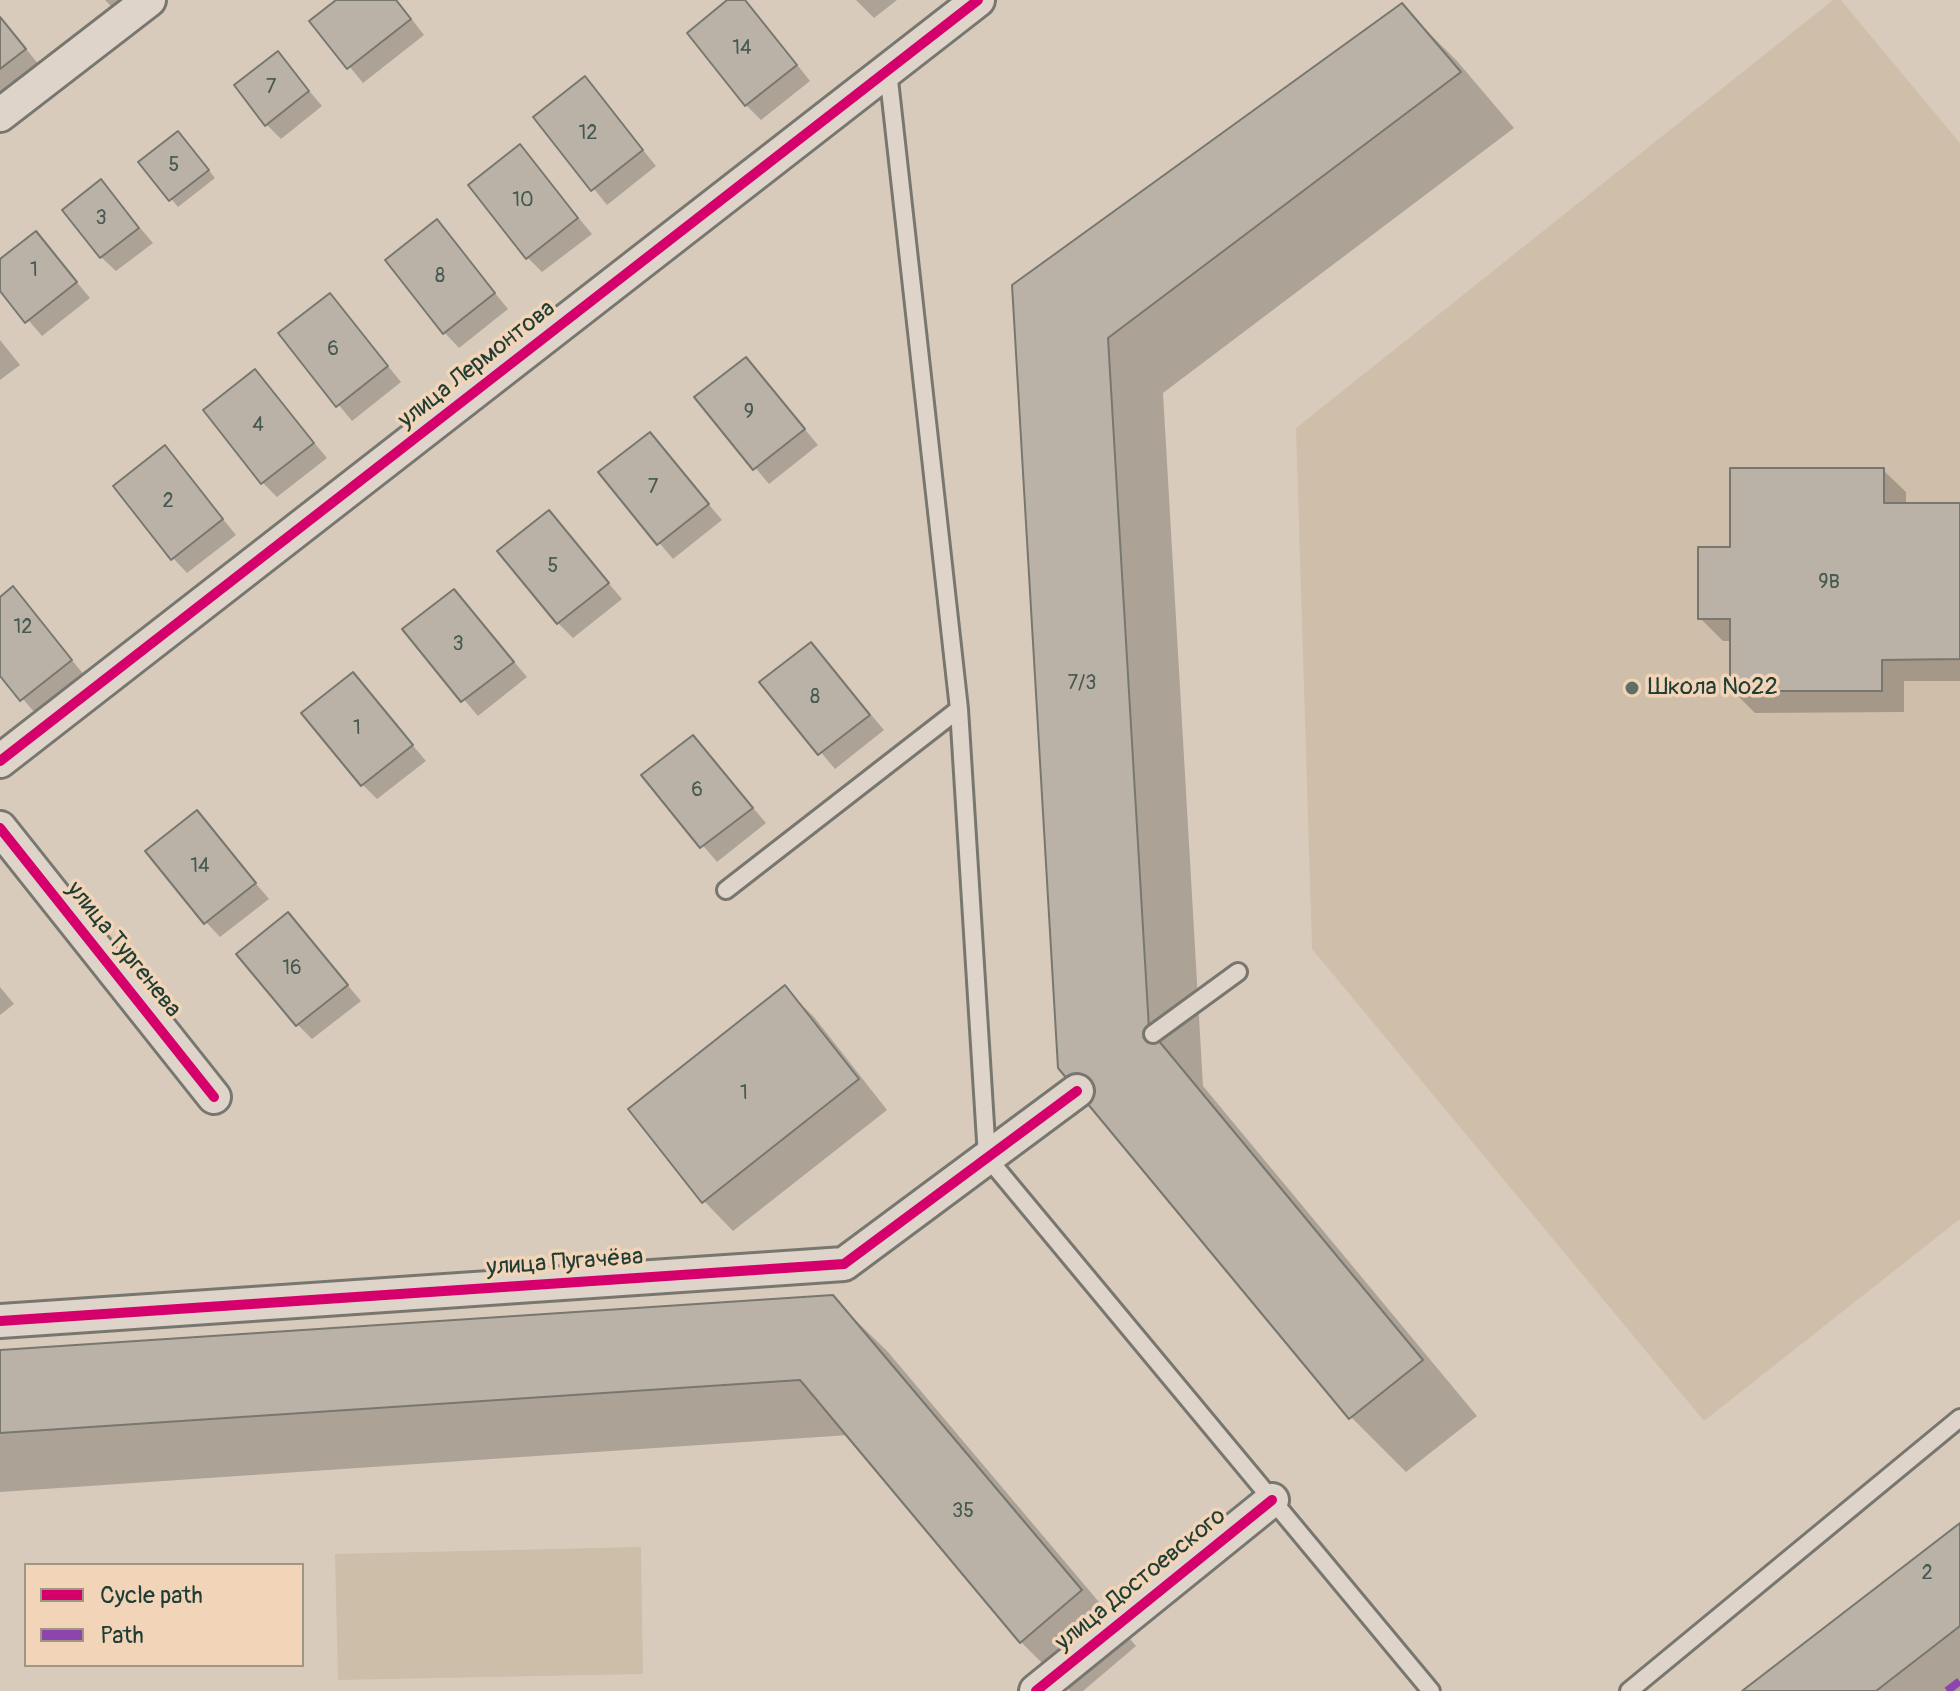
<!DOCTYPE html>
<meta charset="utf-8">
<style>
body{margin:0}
#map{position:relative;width:1960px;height:1691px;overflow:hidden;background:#d9cbbc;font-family:Pangolin,sans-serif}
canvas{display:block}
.legend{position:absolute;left:24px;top:1563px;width:280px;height:104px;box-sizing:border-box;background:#f2d4b8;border:2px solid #9e9883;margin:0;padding:10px 14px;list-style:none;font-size:24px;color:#1f3d34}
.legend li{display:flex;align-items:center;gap:16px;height:40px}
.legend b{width:40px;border:2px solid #9e9883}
</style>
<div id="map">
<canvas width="1960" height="1691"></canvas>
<ul class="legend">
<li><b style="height:10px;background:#d6006c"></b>Cycle path</li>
<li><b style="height:10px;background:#8e44ad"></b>Path</li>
</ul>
</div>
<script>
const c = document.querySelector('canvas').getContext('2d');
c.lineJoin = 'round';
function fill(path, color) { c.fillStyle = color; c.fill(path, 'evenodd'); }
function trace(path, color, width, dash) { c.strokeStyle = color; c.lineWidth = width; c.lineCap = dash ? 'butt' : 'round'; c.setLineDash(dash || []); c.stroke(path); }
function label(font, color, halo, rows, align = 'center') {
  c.font = font + ' Pangolin,sans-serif'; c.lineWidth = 7; c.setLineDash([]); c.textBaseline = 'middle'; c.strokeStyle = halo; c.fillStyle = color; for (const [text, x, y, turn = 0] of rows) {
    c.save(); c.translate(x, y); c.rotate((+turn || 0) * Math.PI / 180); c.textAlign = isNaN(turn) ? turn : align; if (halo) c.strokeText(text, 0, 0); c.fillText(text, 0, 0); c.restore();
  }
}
const built = new Path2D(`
 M 1833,0 L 1841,0 L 1960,143 L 1960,1219 L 1704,1421 L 1312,949 L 1296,428 Z`);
const green = new Path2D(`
 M 641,1547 L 643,1674 L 338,1680 L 335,1554 Z`);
const shadow = new Path2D(`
 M 105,0 L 118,0 L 111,6 Z
 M 339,0 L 397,0 L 424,35 L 363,83 L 312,21 Z
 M 731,0 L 744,0 L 753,9 L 810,81 L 761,120 L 746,105 Z
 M 856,0 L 897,0 L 874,18 Z
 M 1402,6 L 1457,61 L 1514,128 L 1163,393 L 1203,1086 L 1477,1416 L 1406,1472 L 1351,1417 L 1060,1068 L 1015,286 Z
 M 0,16 L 39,65 L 1,95 L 0,94 Z
 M 278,54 L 322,106 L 281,139 L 266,124 Z
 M 585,79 L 656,166 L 607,205 L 536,117 Z
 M 185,140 L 215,178 L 178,207 L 141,162 Z
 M 520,147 L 592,234 L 542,272 L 527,257 Z
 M 101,182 L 153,243 L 116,271 L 101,257 Z
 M 437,222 L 508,309 L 459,348 L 445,333 Z
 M 36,233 L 90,298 L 42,336 L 0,287 L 0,262 Z
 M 330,295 L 401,382 L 352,421 L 281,334 Z
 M 0,340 L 20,365 L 0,380 Z
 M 746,359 L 818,445 L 769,484 L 697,398 Z
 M 255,372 L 327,458 L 277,497 L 263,483 Z
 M 649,434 L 722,520 L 673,559 L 600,473 Z
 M 165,448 L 236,535 L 187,573 L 173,558 Z
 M 1883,470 L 1906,492 L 1906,505 L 1960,505 L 1960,681 L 1904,681 L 1904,712 L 1755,713 L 1732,690 L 1732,641 L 1723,641 L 1700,618 L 1732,549 Z
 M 549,513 L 622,599 L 573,638 L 558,623 Z
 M 13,589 L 85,676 L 36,714 L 0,673 L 0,599 Z
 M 454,591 L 527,677 L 478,716 L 405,630 Z
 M 811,644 L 884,730 L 835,769 L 762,683 Z
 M 353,675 L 426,761 L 377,799 L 362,784 Z
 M 693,737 L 766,823 L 717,862 L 644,776 Z
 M 196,813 L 269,899 L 220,937 L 206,922 Z
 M 288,915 L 361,1001 L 312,1039 L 297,1024 Z
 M 0,987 L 14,1004 L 0,1015 Z
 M 785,988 L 814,1017 L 887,1110 L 733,1231 L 704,1201 Z
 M 832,1297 L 888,1352 L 1136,1646 L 1083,1691 L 1070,1691 L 1021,1642 L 849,1435 L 0,1492 L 0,1352 Z
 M 1960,1526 L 1960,1691 L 1746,1691 Z`);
const building = new Path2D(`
 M 336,0 L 396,0 L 411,19 L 347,69 L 309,21 Z
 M 727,0 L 745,0 L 797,65 L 745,106 L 687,33 Z
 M 1402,3 L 1461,72 L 1108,338 L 1149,1029 L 1423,1360 L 1349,1419 L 1058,1068 L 1012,285 Z
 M 0,17 L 26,49 L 0,69 Z
 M 278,51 L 309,91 L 265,126 L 234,85 Z
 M 585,76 L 643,150 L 591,191 L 533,117 Z
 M 178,131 L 209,170 L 169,201 L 138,162 Z
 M 520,144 L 578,218 L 526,259 L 468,185 Z
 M 101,179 L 139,228 L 100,258 L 62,210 Z
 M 437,219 L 495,293 L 443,334 L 385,260 Z
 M 36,231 L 77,282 L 25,323 L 0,291 L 0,259 Z
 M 330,293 L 388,366 L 336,407 L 278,333 Z
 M 746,357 L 805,429 L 753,470 L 694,397 Z
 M 255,369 L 314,443 L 261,484 L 203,410 Z
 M 650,432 L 709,504 L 657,545 L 598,472 Z
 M 165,445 L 223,519 L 171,560 L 113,486 Z
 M 1730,468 L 1884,468 L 1884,503 L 1960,503 L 1960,659 L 1882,660 L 1882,691 L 1730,691 L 1730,619 L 1698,619 L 1698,547 L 1730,547 Z
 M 549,510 L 609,583 L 557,624 L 497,551 Z
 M 13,586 L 72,660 L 20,701 L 0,676 L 0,597 Z
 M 454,589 L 514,662 L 461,702 L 402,629 Z
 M 811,642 L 870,715 L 818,755 L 759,682 Z
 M 353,672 L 413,745 L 361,786 L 301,713 Z
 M 693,735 L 753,808 L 700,848 L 641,775 Z
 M 197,810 L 256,883 L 204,924 L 145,851 Z
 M 288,912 L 348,985 L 296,1026 L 236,954 Z
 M 785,985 L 859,1079 L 702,1203 L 628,1109 Z
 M 833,1295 L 1082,1590 L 1020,1643 L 800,1380 L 0,1433 L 0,1350 Z
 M 1960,1523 L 1960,1626 L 1876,1691 L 1742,1691 Z`);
const service = new Path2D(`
 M 888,71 L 959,709 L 987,1157 L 1431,1691
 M 726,890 L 959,709
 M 1153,1034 L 1238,972
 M 1629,1691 L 1960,1418`);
const minor = new Path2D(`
 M 0,115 L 149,0
 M 0,761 L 978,0
 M 0,828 L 214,1097
 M 0,1321 L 844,1264 L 1077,1091
 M 1036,1691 L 1272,1500`);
const quiet = new Path2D(`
 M 1947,1691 L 1960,1681`);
const cycleway = new Path2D(`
 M 0,761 L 978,0
 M 0,828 L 214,1097
 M 0,1321 L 844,1264 L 1077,1091
 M 1036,1691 L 1272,1500`);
const markers = [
 [1632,688,8,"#606f64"]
];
const numberNames = [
 ["14",742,49],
 ["7",271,88],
 ["12",588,134],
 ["5",174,166],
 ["10",523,201],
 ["3",101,219],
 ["1",34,271],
 ["8",440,277],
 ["6",333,350],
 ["9",749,413],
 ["4",258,426],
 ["7",653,488],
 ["2",168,502],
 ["5",553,567],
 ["9В",1829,583],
 ["12",23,628],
 ["3",458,645],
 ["7/3",1082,684],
 ["8",815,698],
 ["1",357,729],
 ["6",697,791],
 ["14",200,867],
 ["16",292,969],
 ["1",744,1094],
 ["35",963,1512],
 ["2",1927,1574]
];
const streetNames = [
 ["улица Лермонтова",477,365,-38],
 ["улица Тургенева",123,950,51],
 ["улица Пугачёва",565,1263,-4],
 ["улица Достоевского",1141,1580,-39]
];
const poiNames = [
 ["Школа №22",1648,688]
];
fill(built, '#cfbfaa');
fill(green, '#cdbeaa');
fill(shadow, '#0003');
fill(building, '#bab2a7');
trace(building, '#78776f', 2);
trace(service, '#78776f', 22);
trace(minor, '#78776f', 38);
trace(service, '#ded4c9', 16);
trace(minor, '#ded4c9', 32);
trace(quiet, '#8e44ad', 8, [16, 8]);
trace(cycleway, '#d6006c', 10);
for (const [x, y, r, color] of markers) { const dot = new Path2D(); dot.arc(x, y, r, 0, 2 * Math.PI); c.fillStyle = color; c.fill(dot); trace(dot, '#f2d4b8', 3); }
label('20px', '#465a51', null, numberNames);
label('24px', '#1f3d34', '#f2d4b8', streetNames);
label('24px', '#1f3d34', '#f2d4b8', poiNames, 'left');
</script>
